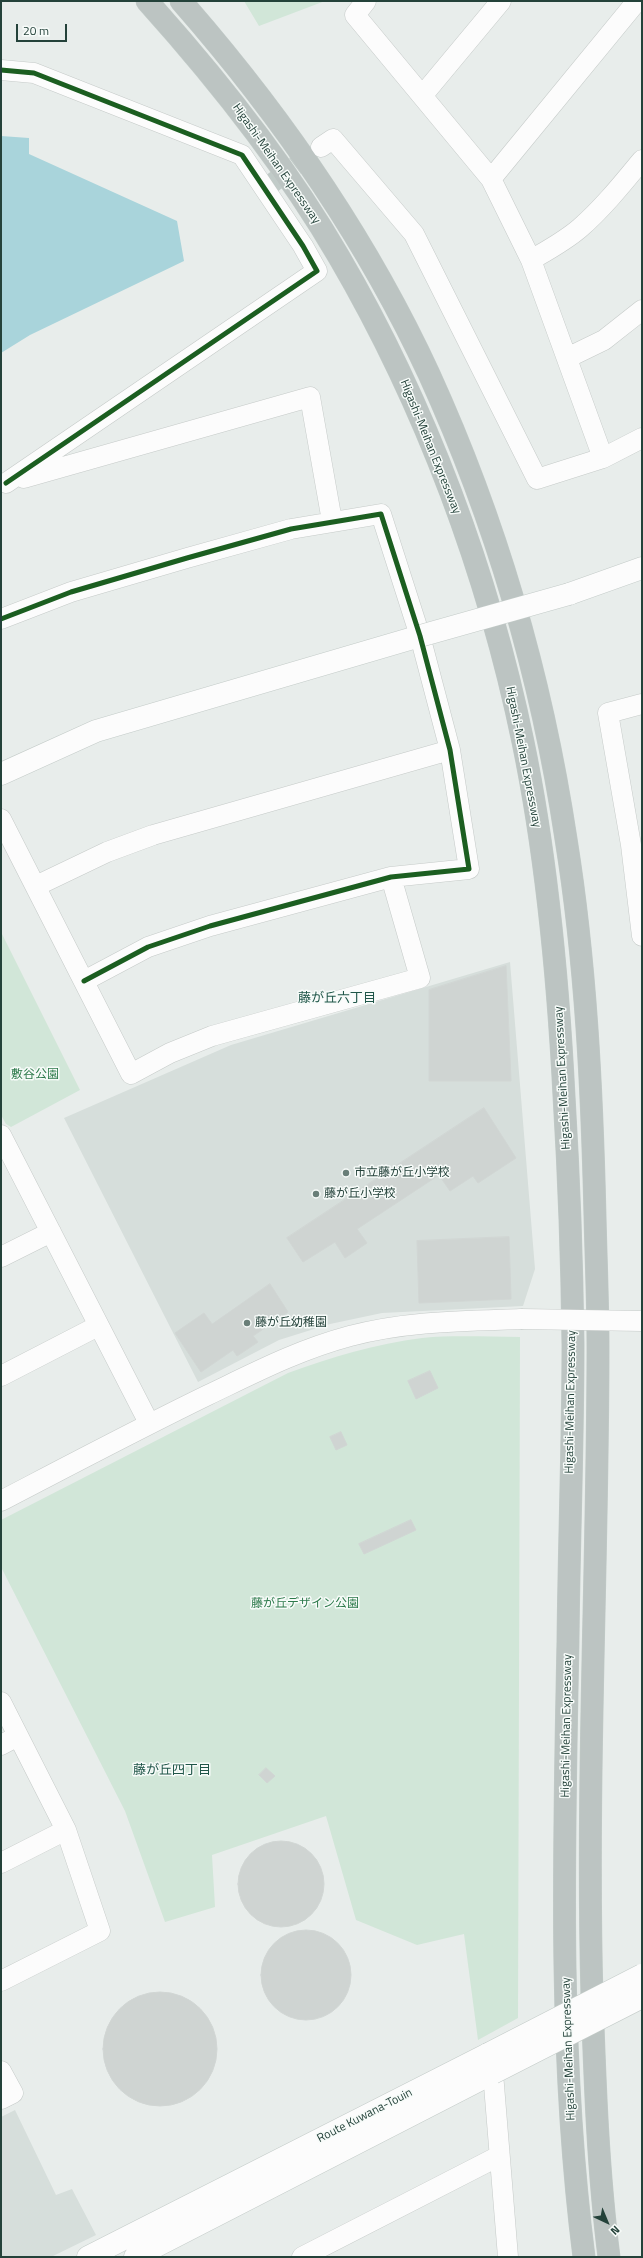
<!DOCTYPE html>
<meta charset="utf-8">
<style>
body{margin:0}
#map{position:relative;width:643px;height:2258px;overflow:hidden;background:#e8edeb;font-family:"Titillium Web",sans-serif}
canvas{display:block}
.frame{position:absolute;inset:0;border:2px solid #24423a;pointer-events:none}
.north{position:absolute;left:587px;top:2202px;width:40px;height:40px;-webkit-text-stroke:3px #f7fbf9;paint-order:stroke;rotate:136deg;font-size:11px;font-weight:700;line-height:16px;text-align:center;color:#24423a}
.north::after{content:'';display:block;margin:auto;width:14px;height:18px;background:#24423a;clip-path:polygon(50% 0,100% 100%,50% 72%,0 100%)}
.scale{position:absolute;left:16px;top:24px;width:51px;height:18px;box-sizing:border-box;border:2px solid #24423a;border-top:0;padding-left:5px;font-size:12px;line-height:14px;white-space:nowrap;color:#24423a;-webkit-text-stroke:3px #f7fbf9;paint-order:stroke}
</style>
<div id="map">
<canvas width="643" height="2258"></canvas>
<div class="frame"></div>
<div class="north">N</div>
<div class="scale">20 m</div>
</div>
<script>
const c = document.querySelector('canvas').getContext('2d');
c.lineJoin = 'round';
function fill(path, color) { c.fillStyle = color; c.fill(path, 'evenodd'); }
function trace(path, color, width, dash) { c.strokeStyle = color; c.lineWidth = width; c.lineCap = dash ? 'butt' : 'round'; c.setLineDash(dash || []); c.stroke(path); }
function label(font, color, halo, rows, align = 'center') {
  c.font = font + ' "Titillium Web","Noto Sans JP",sans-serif'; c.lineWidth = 3; c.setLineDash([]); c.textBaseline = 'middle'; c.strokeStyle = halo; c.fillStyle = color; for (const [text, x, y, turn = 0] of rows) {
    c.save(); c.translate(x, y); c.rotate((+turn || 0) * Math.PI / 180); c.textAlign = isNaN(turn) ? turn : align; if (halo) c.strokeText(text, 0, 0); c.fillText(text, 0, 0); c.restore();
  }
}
const built = new Path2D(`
 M 510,962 L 535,1269 L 523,1306 L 382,1313 L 330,1324 L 279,1340 L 198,1382 L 64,1118 L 231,1045 Z
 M 15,2110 L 56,2195 L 72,2189 L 96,2235 L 51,2257 L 1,2257 L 1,2117 Z`);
const green = new Path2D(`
 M 244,1 L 325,1 L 259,26 Z
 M 1,932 L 80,1090 L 11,1127 L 6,1124 L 1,1115 Z
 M 520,1337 L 518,2018 L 478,2040 L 464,1934 L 417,1945 L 356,1920 L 326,1816 L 212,1855 L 215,1907 L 165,1922 L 125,1811 L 1,1567 L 1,1520 L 288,1373 C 331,1357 376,1344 422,1338 C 454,1335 488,1337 520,1337 Z`);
const water = new Path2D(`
 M 1,136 L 29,138 L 29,154 L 177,221 L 184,261 L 30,335 L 1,353 Z`);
const building = new Path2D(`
 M 506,966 L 511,1081 L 429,1081 L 429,990 Z
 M 484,1108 L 516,1158 L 478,1183 L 473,1176 L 450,1191 L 439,1175 L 357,1229 L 367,1243 L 345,1258 L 335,1242 L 303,1262 L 287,1238 Z
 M 509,1237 L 511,1299 L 419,1303 L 417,1241 Z
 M 270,1284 L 288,1312 L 253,1336 L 258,1342 L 237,1356 L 233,1350 L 201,1372 L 175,1333 L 204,1313 L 212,1324 Z
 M 430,1371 L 438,1388 L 416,1399 L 408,1381 Z
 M 341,1432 L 347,1445 L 336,1450 L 330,1437 Z
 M 411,1520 L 416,1530 L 364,1554 L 359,1544 Z
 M 266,1768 L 275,1776 L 267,1783 L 259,1775 Z
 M238 1884a43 43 0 1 1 86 0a43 43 0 1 1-86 0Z
 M261 1975a45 45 0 1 1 90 0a45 45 0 1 1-90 0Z
 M103 2049a57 57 0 1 1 114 0a57 57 0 1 1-114 0Z`);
const streetTunnel = new Path2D(`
 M 271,184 L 318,149`);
const street = new Path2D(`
 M 366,1 L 355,15 L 491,179 L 531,260 L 603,458
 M 1,70 L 34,73 L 242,155 L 303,246 L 317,271 L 6,483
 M 422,96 L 501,1
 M 321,147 L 333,139 L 414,234 L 537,479 L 603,458 L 642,438
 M 491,179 L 637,1
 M 531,260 C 548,250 565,241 580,228 C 603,208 623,183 642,160
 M 567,358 L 604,340 L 642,310
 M 24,478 L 310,397 L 332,521
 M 1,619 L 71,592 L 187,558 L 291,529 L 381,514 L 420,636 L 450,750 L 469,869 L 391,877 L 210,926 L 148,947 L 84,981
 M 642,704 L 608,713 L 631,845 L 642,936
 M 1,819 L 131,1074 L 170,1053 L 212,1036 L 420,978 L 391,877
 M 36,886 L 107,852 L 153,835 L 450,750
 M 1,1135 L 149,1423
 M 1,1257 L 51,1232
 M 1,1376 L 98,1326
 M 1,1501 C 70,1465 138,1429 208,1395 C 256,1372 298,1350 350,1336 C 406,1321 463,1321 521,1319
 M 1,1702 L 66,1830 L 100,1931 L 1,1981
 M 1,1745 L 18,1736
 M 1,1863 L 66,1830
 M 1,2071 L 13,2093 L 1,2099
 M 493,2073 L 508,2257
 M 302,2257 L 499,2156`);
const secondary = new Path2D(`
 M 569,594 L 642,568
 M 1,774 L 96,731 L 420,636
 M 88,2257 L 488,2054
 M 135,2257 L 493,2073`);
const highway = new Path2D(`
 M 147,1 C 218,80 285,164 339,257 C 426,406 488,573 523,742 C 547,858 558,977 564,1096 C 569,1178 572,1262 573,1344 C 573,1443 569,1542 568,1641 C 564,1844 558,2055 584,2257
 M 181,1 C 280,114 366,238 429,374 C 496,521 542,680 566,839 C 586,963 592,1090 595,1216 C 596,1259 598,1303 598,1346 C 598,1563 586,1780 592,1997 C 595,2084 598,2171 609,2257`);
const streetBridge = new Path2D(`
 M 521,1319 L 642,1321`);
const secondaryBridge = new Path2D(`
 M 420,636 L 569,594
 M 488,2054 L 642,1975
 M 493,2073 L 640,1998`);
const cycleway = new Path2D(`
 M 1,70 L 34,73 L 242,155 L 303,246 L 317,271 L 6,483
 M 1,619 L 71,592 L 187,558 L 291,529 L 381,514 L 420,636 L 450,750 L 469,869 L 391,877 L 210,926 L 148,947 L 84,981`);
const markers = [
 [346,1173,4,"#697e78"],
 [316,1194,4,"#697e78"],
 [247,1323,4,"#697e78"]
];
const streetNames = [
 ["Higashi-Meihan Expressway",276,164,55],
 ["Higashi-Meihan Expressway",430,447,68],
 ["Higashi-Meihan Expressway",523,757,79],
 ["Higashi-Meihan Expressway",563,1078,-93],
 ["Higashi-Meihan Expressway",571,1402,-89],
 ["Higashi-Meihan Expressway",567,1726,-89],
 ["Higashi-Meihan Expressway",569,2049,-92],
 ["Route Kuwana-Touin",365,2116,-27]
];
const parkNames = [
 ["敷谷公園",35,1075],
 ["藤が丘デザイン公園",305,1604]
];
const poiNames = [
 ["市立藤が丘小学校",354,1173],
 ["藤が丘小学校",324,1194],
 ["藤が丘幼稚園",255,1323]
];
const neighbourhoodNames = [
 ["藤が丘六丁目",337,999],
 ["藤が丘四丁目",172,1771]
];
fill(built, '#d6dedb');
fill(green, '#d1e6d8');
fill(water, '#a9d4db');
fill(building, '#cfd4d2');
trace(building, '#d1d6d4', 1);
trace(streetTunnel, '#c1cbc8', 20, [20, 10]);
trace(street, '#c5cac8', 21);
trace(secondary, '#c3cbc8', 23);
trace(highway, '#c3ccc9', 23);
trace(street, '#fcfcfc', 20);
trace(secondary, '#fcfcfc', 22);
trace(highway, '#bcc4c2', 22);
trace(streetBridge, '#c5cac8', 21, []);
trace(secondaryBridge, '#c3cbc8', 23, []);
trace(streetBridge, '#fcfcfc', 20);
trace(secondaryBridge, '#fcfcfc', 22);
trace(cycleway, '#1b5e20', 5);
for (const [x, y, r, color] of markers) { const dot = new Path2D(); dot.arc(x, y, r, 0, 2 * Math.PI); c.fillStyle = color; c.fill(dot); trace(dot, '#f7fbf9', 1.5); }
label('12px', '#24423a', '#f7fbf9', streetNames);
label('12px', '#2d7a4b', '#f7fbf9', parkNames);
label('12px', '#24423a', '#f7fbf9', poiNames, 'left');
label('13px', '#1f5548', '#f7fbf9', neighbourhoodNames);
</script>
